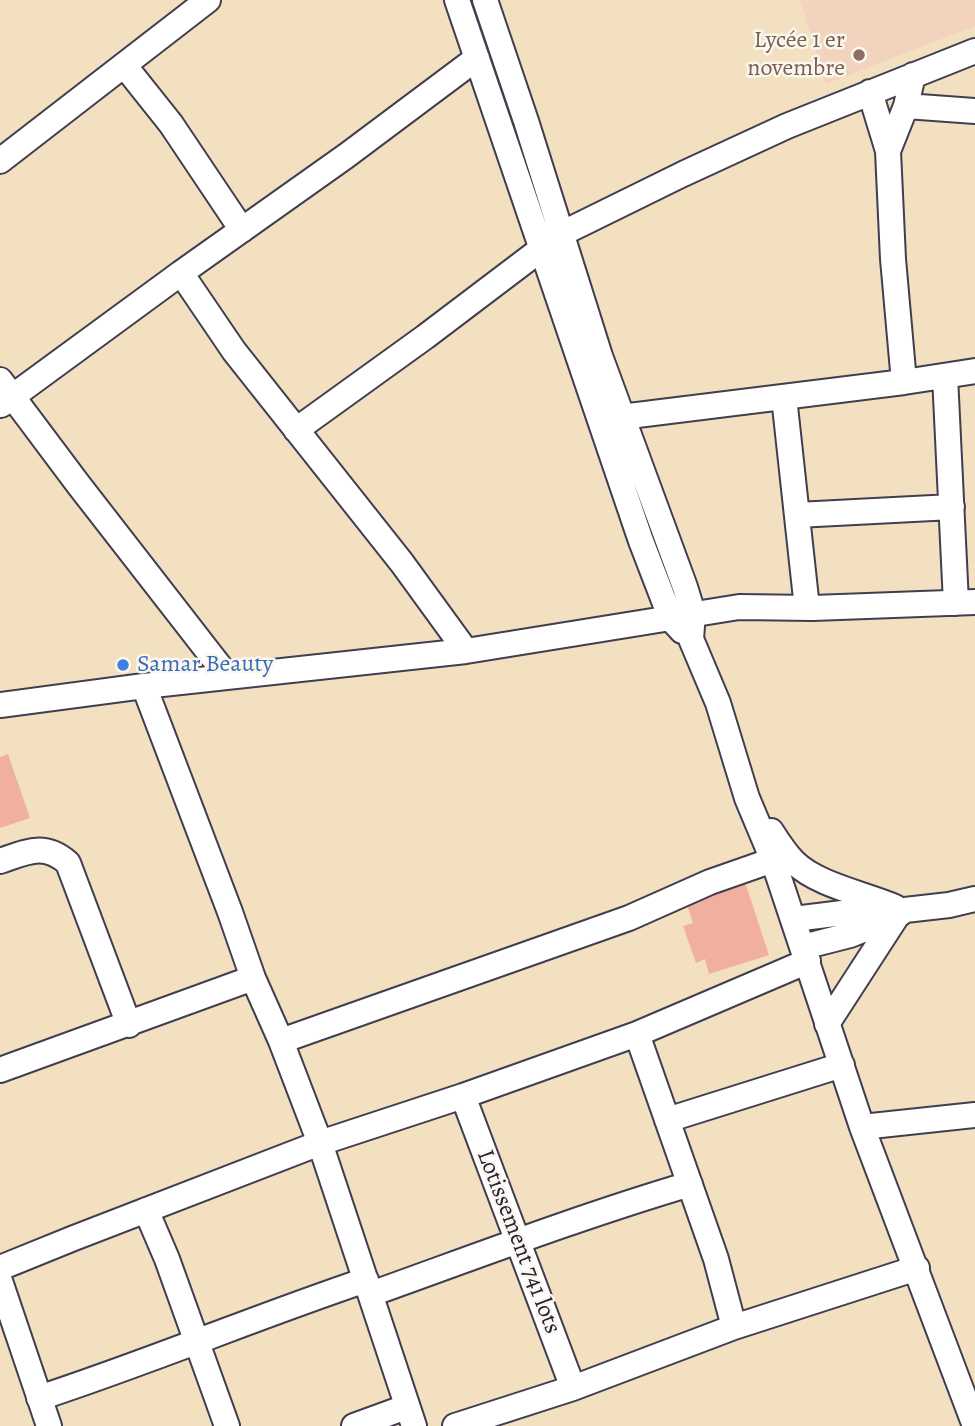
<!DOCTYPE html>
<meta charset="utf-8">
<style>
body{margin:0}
canvas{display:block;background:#f2e0c1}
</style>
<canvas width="975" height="1426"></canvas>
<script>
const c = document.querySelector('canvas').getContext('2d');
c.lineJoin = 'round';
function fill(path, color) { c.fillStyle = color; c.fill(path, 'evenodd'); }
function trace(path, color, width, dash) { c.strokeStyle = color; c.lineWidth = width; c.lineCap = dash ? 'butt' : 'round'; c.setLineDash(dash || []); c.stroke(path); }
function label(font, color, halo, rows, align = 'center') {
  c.font = font + ' Alegreya,serif'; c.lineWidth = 5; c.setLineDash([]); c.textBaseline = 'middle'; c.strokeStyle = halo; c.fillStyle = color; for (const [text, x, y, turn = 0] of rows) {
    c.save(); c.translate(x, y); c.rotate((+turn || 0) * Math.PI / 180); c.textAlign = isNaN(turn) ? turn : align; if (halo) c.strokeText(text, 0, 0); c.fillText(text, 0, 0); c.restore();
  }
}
const built = new Path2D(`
 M 800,0 L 975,0 L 975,26 L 826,84 Z`);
const building = new Path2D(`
 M 8,754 L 30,818 L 0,828 L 0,757 Z
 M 745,882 L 769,955 L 709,974 L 705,959 L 696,963 L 683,926 L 693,923 L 686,901 Z`);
const minor = new Path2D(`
 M 457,0 L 641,541 L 671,619 L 682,631
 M 485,0 L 526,121 L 600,356 L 685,587 L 693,613 L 691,639 L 718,703 L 747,798 L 773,860 L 862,1127 L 975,1426
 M 124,65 L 171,124 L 242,230
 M 870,92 L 888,151 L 893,259 L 904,382
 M 906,106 L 975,111
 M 888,151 L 906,106 L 913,75
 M 0,161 L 208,0
 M 945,376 L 956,603
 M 0,380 L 78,484 L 228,677
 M 784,397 L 807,608
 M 1,405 L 181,273
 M 621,417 L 904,382 L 975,371
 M 296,430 L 425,337 L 561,234 L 683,174 L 787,126 L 975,51
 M 797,515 L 952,507
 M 466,651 L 402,563 L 234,351 L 181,273 L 346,156 L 477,58
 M 144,686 L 230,912 L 253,978 L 281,1041 L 320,1143 L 414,1426
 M 0,705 L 144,686 L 466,651 L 739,607 L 813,608 L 975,602
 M 771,831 C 778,842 785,853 794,862 C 817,885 865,894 895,907
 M 0,861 C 27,852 44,842 68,863 L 129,1025
 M 794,919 L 891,907
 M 803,947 L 850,935 L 897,916 L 905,910 L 949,905 L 975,899
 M 827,1024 L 897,916
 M 637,1034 L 716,1259 L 734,1327
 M 281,1041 L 629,918 L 710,882 L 773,860
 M 0,1070 L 253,978
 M 463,1096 L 573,1388
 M 667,1120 L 842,1065
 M 862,1127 L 975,1115
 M 146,1210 L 167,1259 L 227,1426
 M 0,1268 L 74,1238 L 320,1143 L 463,1096 L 637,1034 L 808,961
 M 0,1281 L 49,1426
 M 371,1294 C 477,1256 582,1216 690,1184
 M 39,1398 C 149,1362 256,1317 366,1280
 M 354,1426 L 406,1407
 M 455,1426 L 573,1388 L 734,1327 L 917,1268`);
const markers = [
 [859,55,7,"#8d6e63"],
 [123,665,7,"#3f7fe0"]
];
const educationNames = [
 ["Lycée 1 er",845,41],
 ["novembre",845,69]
];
const shopNames = [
 ["Samar Beauty",137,665]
];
const streetNames = [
 ["Lotissement 741 lots",518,1242,69]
];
fill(built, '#f2d4be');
fill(building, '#f1b09f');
trace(minor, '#413e4f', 28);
trace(minor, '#fff', 24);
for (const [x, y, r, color] of markers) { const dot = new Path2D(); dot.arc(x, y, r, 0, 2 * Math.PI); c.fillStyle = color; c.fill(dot); trace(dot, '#fbf7ec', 2.5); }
label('24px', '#785e54', '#fbf7ec', educationNames, 'right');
label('24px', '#366cbe', '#fbf7ec', shopNames, 'left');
label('24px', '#22223b', '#fbf7ec', streetNames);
</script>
